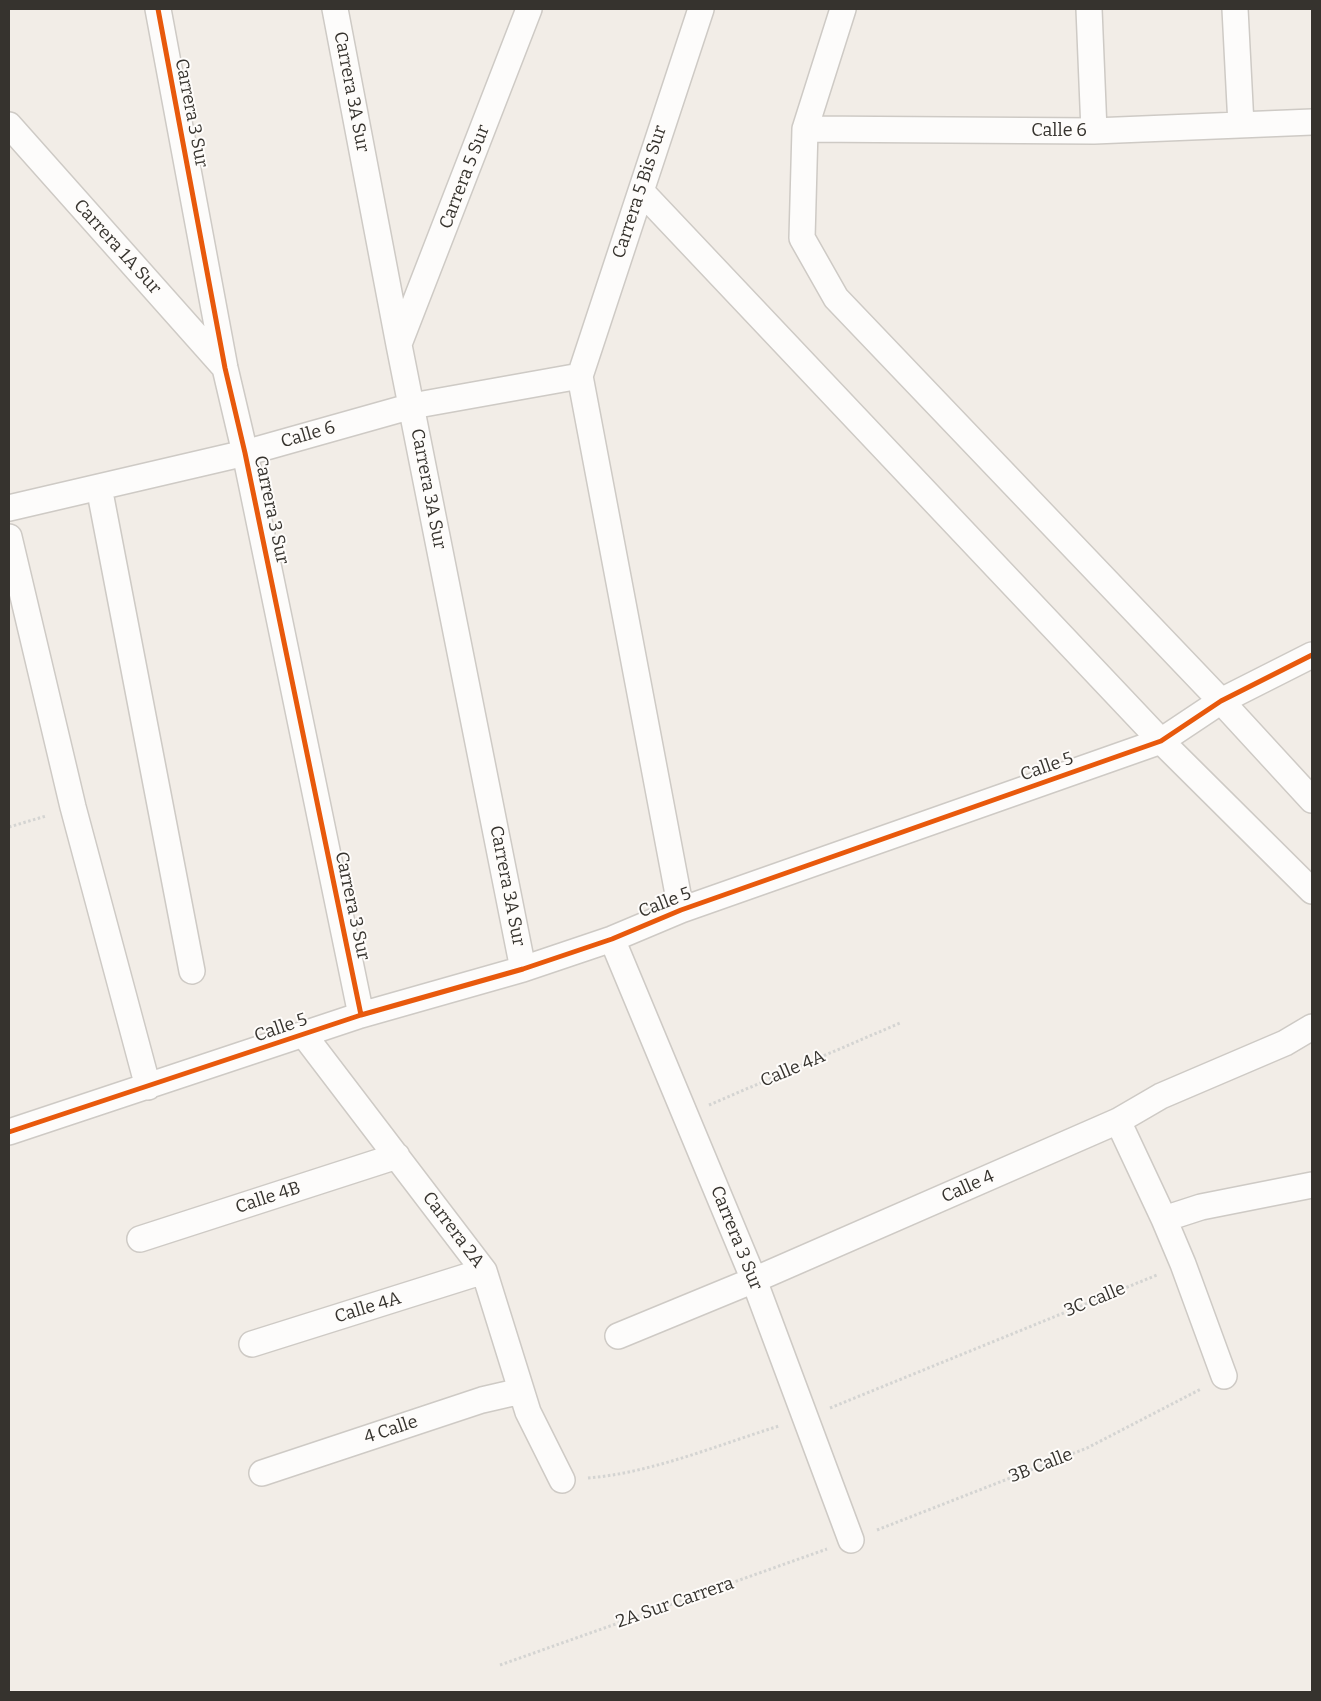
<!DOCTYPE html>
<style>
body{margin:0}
#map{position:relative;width:1321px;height:1701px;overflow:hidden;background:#f2ede7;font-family:Bitter,serif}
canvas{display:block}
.frame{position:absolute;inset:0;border:10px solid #36332e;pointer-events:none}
</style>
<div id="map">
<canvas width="1321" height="1701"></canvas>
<div class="frame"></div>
</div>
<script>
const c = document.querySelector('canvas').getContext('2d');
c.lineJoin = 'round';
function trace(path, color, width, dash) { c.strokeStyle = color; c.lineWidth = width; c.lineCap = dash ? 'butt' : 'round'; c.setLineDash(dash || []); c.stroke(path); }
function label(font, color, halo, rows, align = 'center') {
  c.font = font + ' Bitter,serif'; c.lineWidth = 4; c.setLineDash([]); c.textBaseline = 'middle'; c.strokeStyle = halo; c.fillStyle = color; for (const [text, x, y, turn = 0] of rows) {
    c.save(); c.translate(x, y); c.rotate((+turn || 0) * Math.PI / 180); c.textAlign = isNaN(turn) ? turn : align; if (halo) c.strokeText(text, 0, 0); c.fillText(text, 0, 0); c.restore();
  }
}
const path = new Path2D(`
 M 9,827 L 46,816
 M 709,1105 L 900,1023
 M 830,1408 L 1157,1275
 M 588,1478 C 651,1473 718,1445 779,1426
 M 877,1530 L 1087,1448 L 1201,1389
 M 500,1665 L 827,1549`);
const minor = new Path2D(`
 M 158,9 L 225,368 L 245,453 L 361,1015
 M 335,9 L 399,345 L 523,969
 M 843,9 L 805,129 L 802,238 L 836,298 L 1221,701 L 1312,800
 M 1089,9 L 1094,131
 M 1235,9 L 1241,125
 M 9,125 L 225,368
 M 805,129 L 1094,131 L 1312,122
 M 641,191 L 1161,741 L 1312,891
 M 399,344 L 529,9
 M 99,487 L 192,971
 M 9,508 L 245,453 L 412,406 L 580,376
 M 9,537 L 73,807 L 148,1087
 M 681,910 L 580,376 L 701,9
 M 612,939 L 754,1280 L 851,1540
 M 304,1035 L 484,1271 L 528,1412 L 562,1480
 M 1118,1121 L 1164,1219 L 1183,1264 L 1224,1376
 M 9,1132 L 361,1015 L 523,969 L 612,939 L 681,910 L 1161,741 L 1221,701 L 1312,655
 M 1164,1219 L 1201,1207 L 1312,1185
 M 140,1239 L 397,1156
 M 618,1336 L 754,1280 L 1118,1121 L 1161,1096 L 1285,1043 L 1312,1027
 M 252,1344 L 484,1271
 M 262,1473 L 482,1400 L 521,1391`);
const cycleway = new Path2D(`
 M 158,9 L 225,368 L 245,453 L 361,1015
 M 9,1132 L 361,1015 L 523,969 L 612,939 L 681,910 L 1161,741 L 1221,701 L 1312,655`);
const streetNames = [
 ["Carrera 3A Sur",351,92,79],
 ["Carrera 3 Sur",191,113,79],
 ["Calle 6",1059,131],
 ["Carrera 5 Sur",465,177,-69],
 ["Carrera 5 Bis Sur",640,192,-72],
 ["Carrera 1A Sur",117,247,48],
 ["Calle 6",308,435,-16],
 ["Carrera 3A Sur",428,489,79],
 ["Carrera 3 Sur",271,510,78],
 ["Calle 5",1047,767,-19],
 ["Carrera 3A Sur",507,886,79],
 ["Calle 5",665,903,-21],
 ["Carrera 3 Sur",352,906,78],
 ["Calle 5",281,1028,-19],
 ["Calle 4A",793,1069,-23],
 ["Calle 4",968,1187,-24],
 ["Calle 4B",268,1198,-18],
 ["Carrera 2A",453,1230,53],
 ["Carrera 3 Sur",736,1238,68],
 ["3C calle",1095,1300,-22],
 ["Calle 4A",368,1308,-17],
 ["4 Calle",391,1430,-18],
 ["3B Calle",1041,1466,-21],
 ["2A Sur Carrera",675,1603,-19]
];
trace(minor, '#cecac5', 28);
trace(path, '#d4d4d2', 3, [2.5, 2.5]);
trace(minor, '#fdfcfb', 25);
trace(cycleway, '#e8590c', 5);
label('18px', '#36332e', '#fefcfa', streetNames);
</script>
